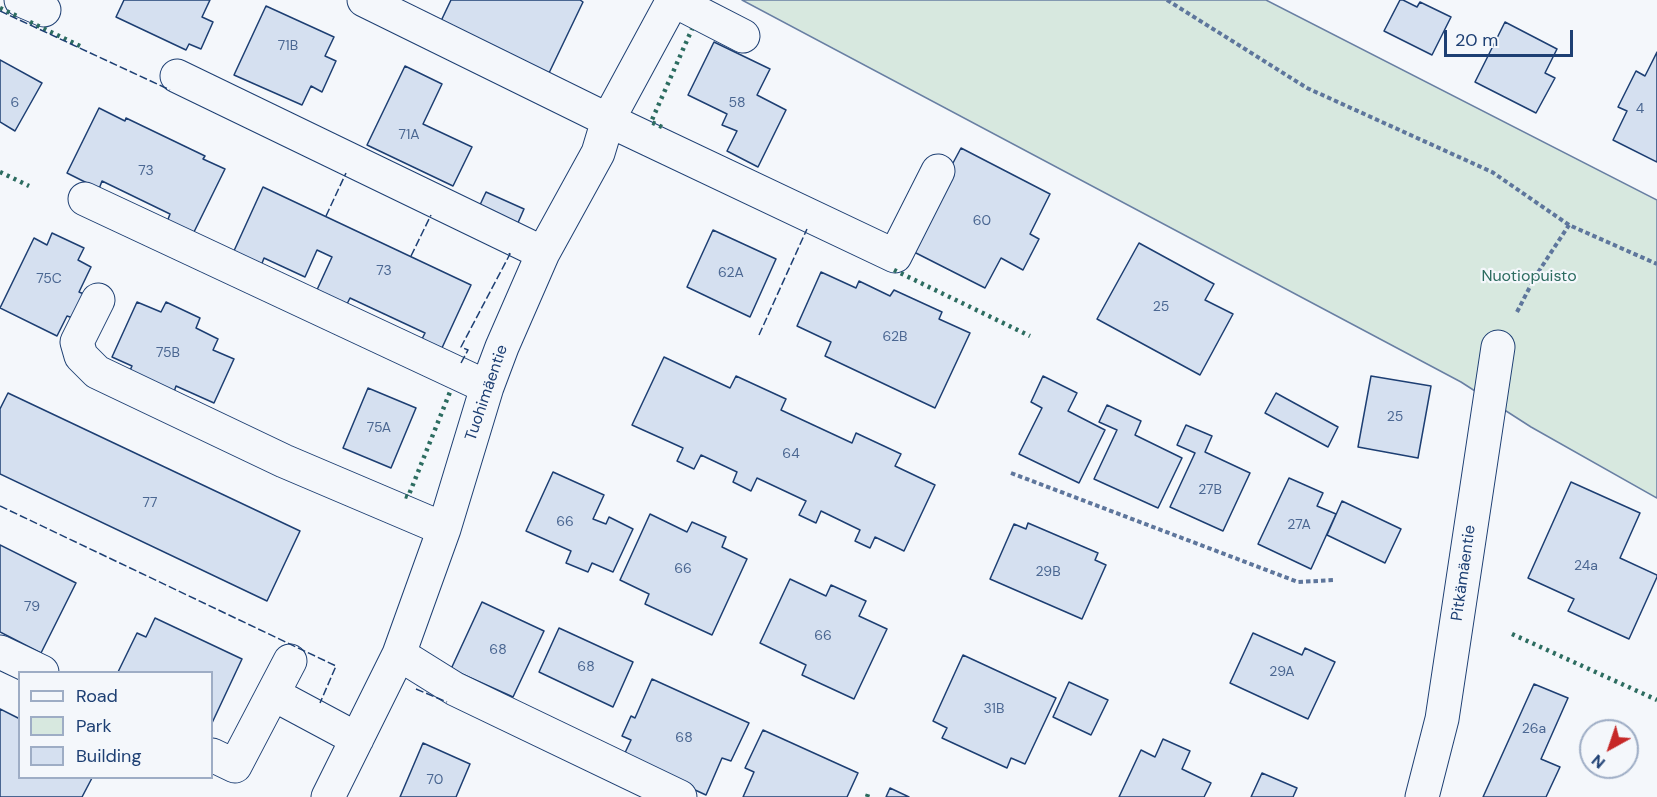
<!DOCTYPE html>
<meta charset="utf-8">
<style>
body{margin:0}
#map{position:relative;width:1657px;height:797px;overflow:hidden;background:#f4f7fb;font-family:"DM Sans",sans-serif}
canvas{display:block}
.legend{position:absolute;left:18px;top:671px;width:195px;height:108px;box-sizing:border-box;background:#f4f7fb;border:2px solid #9eadc5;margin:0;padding:8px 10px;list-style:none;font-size:18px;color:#1d3f73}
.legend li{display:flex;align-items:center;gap:12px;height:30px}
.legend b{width:30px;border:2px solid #9eadc5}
.north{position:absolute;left:1579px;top:719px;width:60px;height:60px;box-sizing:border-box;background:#f4f7fb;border:2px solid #9eadc5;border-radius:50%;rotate:220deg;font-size:16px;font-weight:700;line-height:24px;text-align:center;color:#1d3f73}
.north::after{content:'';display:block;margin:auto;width:21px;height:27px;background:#c62828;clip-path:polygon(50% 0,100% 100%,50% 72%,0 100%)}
.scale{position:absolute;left:1444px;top:30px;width:129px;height:27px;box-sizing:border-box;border:3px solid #1d3f73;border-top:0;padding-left:8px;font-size:18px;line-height:21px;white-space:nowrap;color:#1d3f73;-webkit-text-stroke:4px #f4f7fb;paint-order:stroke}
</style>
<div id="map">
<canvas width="1657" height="797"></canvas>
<ul class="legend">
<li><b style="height:8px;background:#f4f7fb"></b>Road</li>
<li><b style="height:16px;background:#d7e8df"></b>Park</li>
<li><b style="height:16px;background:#d5e0f0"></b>Building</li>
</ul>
<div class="north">N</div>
<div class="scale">20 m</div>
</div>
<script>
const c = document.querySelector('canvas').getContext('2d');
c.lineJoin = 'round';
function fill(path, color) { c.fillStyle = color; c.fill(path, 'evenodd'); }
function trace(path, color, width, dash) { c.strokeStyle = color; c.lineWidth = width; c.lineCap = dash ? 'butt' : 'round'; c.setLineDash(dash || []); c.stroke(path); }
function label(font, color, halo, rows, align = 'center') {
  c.font = font + ' "DM Sans",sans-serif'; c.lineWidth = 4.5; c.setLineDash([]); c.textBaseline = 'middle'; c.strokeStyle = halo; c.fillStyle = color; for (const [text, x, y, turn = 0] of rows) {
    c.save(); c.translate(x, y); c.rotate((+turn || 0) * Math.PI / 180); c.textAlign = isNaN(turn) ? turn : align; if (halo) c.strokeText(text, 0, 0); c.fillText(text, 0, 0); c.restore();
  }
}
const green = new Path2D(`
 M 742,0 L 1266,0 L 1657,200 L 1657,498 L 1531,427 L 1461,382 Z`);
const building = new Path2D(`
 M 124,0 L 210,0 L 202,17 L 213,22 L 201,49 L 189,44 L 186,50 L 116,17 Z
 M 451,0 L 580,0 L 583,2 L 549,73 L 441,21 Z
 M 1400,0 L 1403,0 L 1417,7 L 1420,2 L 1451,17 L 1432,55 L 1384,31 Z
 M 266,6 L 334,37 L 325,56 L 336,61 L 322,92 L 311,86 L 302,105 L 234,75 Z
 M 1505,22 L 1557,49 L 1545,73 L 1555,78 L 1536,113 L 1475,82 Z
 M 714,42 L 770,69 L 757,95 L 786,110 L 758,167 L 727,151 L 737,131 L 722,125 L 727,114 L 688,95 Z
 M 1657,52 L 1657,162 L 1613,140 L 1627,111 L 1618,107 L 1636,71 L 1645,76 Z
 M 0,60 L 42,83 L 15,131 L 0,122 Z
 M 405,66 L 442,84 L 423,124 L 472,147 L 453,186 L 367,145 Z
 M 99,108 L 125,121 L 126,118 L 205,156 L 203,159 L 225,169 L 193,234 L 167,222 L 170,214 L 102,181 L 99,189 L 67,173 Z
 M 961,148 L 1050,194 L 1030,234 L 1039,239 L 1023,270 L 1001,258 L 985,288 L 912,251 L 946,176 Z
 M 263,187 L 471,285 L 441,350 L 421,341 L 425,333 L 350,298 L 346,306 L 316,292 L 332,257 L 317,250 L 305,277 L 264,258 L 261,266 L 233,253 Z
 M 486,192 L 524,209 L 517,225 L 479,207 Z
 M 713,230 L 776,259 L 750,317 L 687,287 Z
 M 52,233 L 84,248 L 78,260 L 91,267 L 79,292 L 84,294 L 73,318 L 67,316 L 57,336 L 0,308 L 34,238 L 47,245 Z
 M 1139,243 L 1214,284 L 1205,300 L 1233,314 L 1200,375 L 1097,319 Z
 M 821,272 L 856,288 L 859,281 L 890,296 L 894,290 L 942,312 L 939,319 L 970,333 L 935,408 L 825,356 L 831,342 L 797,326 Z
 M 137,302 L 161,312 L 166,302 L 200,318 L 196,328 L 218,339 L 213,350 L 234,359 L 214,403 L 176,386 L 173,395 L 128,375 L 132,366 L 112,357 Z
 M 664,357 L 730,388 L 736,376 L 786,399 L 781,410 L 852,443 L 856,433 L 901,454 L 895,466 L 935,485 L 904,551 L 875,537 L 870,548 L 855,541 L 860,530 L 821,511 L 816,523 L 799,515 L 806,501 L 757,478 L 751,491 L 733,482 L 737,472 L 701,455 L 694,469 L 677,461 L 683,448 L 632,425 Z
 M 1043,376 L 1077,393 L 1068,411 L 1105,430 L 1079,483 L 1019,454 L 1042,408 L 1031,402 Z
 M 1371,376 L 1431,386 L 1418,458 L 1358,447 Z
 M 368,388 L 416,408 L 391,468 L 343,448 Z
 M 8,393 L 300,531 L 267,601 L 0,474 L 0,409 Z
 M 1276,393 L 1338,427 L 1328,447 L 1265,413 Z
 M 1107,405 L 1141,421 L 1135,435 L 1182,458 L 1158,508 L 1094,479 L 1117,430 L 1099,422 Z
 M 1186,425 L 1212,436 L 1205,452 L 1250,473 L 1223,531 L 1170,507 L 1195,453 L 1177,445 Z
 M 553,472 L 604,495 L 593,519 L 606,524 L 609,517 L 633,529 L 613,572 L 592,563 L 588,572 L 566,563 L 571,551 L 526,531 Z
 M 1289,478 L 1323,493 L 1317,506 L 1336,514 L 1311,569 L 1258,544 Z
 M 1571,482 L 1640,513 L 1620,558 L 1657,575 L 1657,577 L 1629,639 L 1568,611 L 1574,599 L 1528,578 Z
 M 1342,501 L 1401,529 L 1385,563 L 1327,535 Z
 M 650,514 L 687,532 L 692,522 L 726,537 L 722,547 L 747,559 L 712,635 L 645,604 L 649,594 L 620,580 Z
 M 1028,523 L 1098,553 L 1095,560 L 1106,565 L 1082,619 L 990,579 L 1014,524 L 1026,529 Z
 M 0,545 L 76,583 L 41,653 L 0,632 Z
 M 790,579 L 826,596 L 831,585 L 866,601 L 859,616 L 887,629 L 854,699 L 802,675 L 806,665 L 760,643 Z
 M 482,602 L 544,631 L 513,697 L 451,669 Z
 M 155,618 L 242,659 L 212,723 L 212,672 L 118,672 L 137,633 L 146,637 Z
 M 559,628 L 633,662 L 613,707 L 539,672 Z
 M 1253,633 L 1302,655 L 1305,648 L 1335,662 L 1308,719 L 1230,683 Z
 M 963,655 L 1056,698 L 1025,764 L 1011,758 L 1007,768 L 942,738 L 947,728 L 933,721 Z
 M 652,679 L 749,723 L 731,761 L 722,758 L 706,795 L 623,757 L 631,740 L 622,736 L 631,716 L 635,718 Z
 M 1069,682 L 1108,700 L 1091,735 L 1053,717 Z
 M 1534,684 L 1568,698 L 1541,759 L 1560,767 L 1546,797 L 1483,797 Z
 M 0,709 L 20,719 L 20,778 L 92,778 L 82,797 L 0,797 Z
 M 763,730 L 858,773 L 847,797 L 743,797 L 754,772 L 745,768 Z
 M 1163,739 L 1190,751 L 1182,769 L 1211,783 L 1204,797 L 1119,797 L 1141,750 L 1155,757 Z
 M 423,743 L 470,764 L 456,797 L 400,797 Z
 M 1262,773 L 1297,788 L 1293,797 L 1251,797 Z
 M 890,788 L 909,797 L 886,797 Z`);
const path = new Path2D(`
 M 1167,0 L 1307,88 L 1492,172 L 1569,225 L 1657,264
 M 1517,312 L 1535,277 L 1569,225
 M 1011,473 L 1298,582 L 1335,580`);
const minor = new Path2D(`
 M 21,0 L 44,10
 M 364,0 L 608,120 L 895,256 L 938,171
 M 673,0 L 743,36
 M 177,76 L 543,253
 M 85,199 L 487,387
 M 98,300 L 77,342 L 81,356 L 97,372 L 284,461 L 444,529
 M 0,652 L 42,672
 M 399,654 L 455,689 L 680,797
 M 273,694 L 357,739
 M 212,755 L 235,766 L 290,661
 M 328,797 L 399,654 L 444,529 L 487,387 L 502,347 L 543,253 L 598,153 L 608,120 L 673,0
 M 1422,797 L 1442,719 L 1498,347`);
const hedge = new Path2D(`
 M 0,8 L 17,16
 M 30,22 L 82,47
 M 662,127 L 651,122 L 692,29
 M 0,172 L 29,186
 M 894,270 L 1030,336
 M 405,496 L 408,497 L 450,392
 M 1512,634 L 1657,700
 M 867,797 L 868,794`);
const fence = new Path2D(`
 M 0,11 L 170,90
 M 326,216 L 346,173
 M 411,256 L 431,215
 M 759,335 L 807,229
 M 461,363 L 468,350 L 461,347 L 510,254 L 508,253
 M 0,506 L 336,666 L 320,703
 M 416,689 L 447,702`);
const numberNames = [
 ["71B",288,46],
 ["6",15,103],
 ["58",737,103],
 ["4",1640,109],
 ["71A",409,135],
 ["73",146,171],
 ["60",982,221],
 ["73",384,271],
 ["62A",731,273],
 ["75C",49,279],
 ["25",1161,307],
 ["62B",895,337],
 ["75B",168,353],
 ["25",1395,417],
 ["75A",379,428],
 ["64",791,454],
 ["27B",1210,490],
 ["77",150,503],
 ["66",565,522],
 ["27A",1299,525],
 ["24a",1586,566],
 ["66",683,569],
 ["29B",1048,572],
 ["79",32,607],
 ["66",823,636],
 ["68",498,650],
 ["68",586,667],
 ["29A",1282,672],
 ["31B",994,709],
 ["26a",1534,729],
 ["68",684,738],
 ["70",435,780]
];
const parkNames = [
 ["Nuotiopuisto",1529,277]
];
const streetNames = [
 ["Tuohimäentie",487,393,-71],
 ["Pitkämäentie",1464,573,-82]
];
fill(green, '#d7e8df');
trace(green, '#687fa3', 1.5);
fill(building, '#d5e0f0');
trace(building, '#1d3f73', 1.5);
trace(minor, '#1d3f73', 35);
trace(path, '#5e769c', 4, [4.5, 3]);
trace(minor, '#f4f7fb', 33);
trace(hedge, '#2c6c60', 4.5, [3, 4.5]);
trace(fence, '#1d3f73', 1.5, [8, 3]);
label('14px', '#4b6792', null, numberNames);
label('16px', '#2c6c60', '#f4f7fb', parkNames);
label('16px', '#1d3f73', '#f4f7fb', streetNames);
</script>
